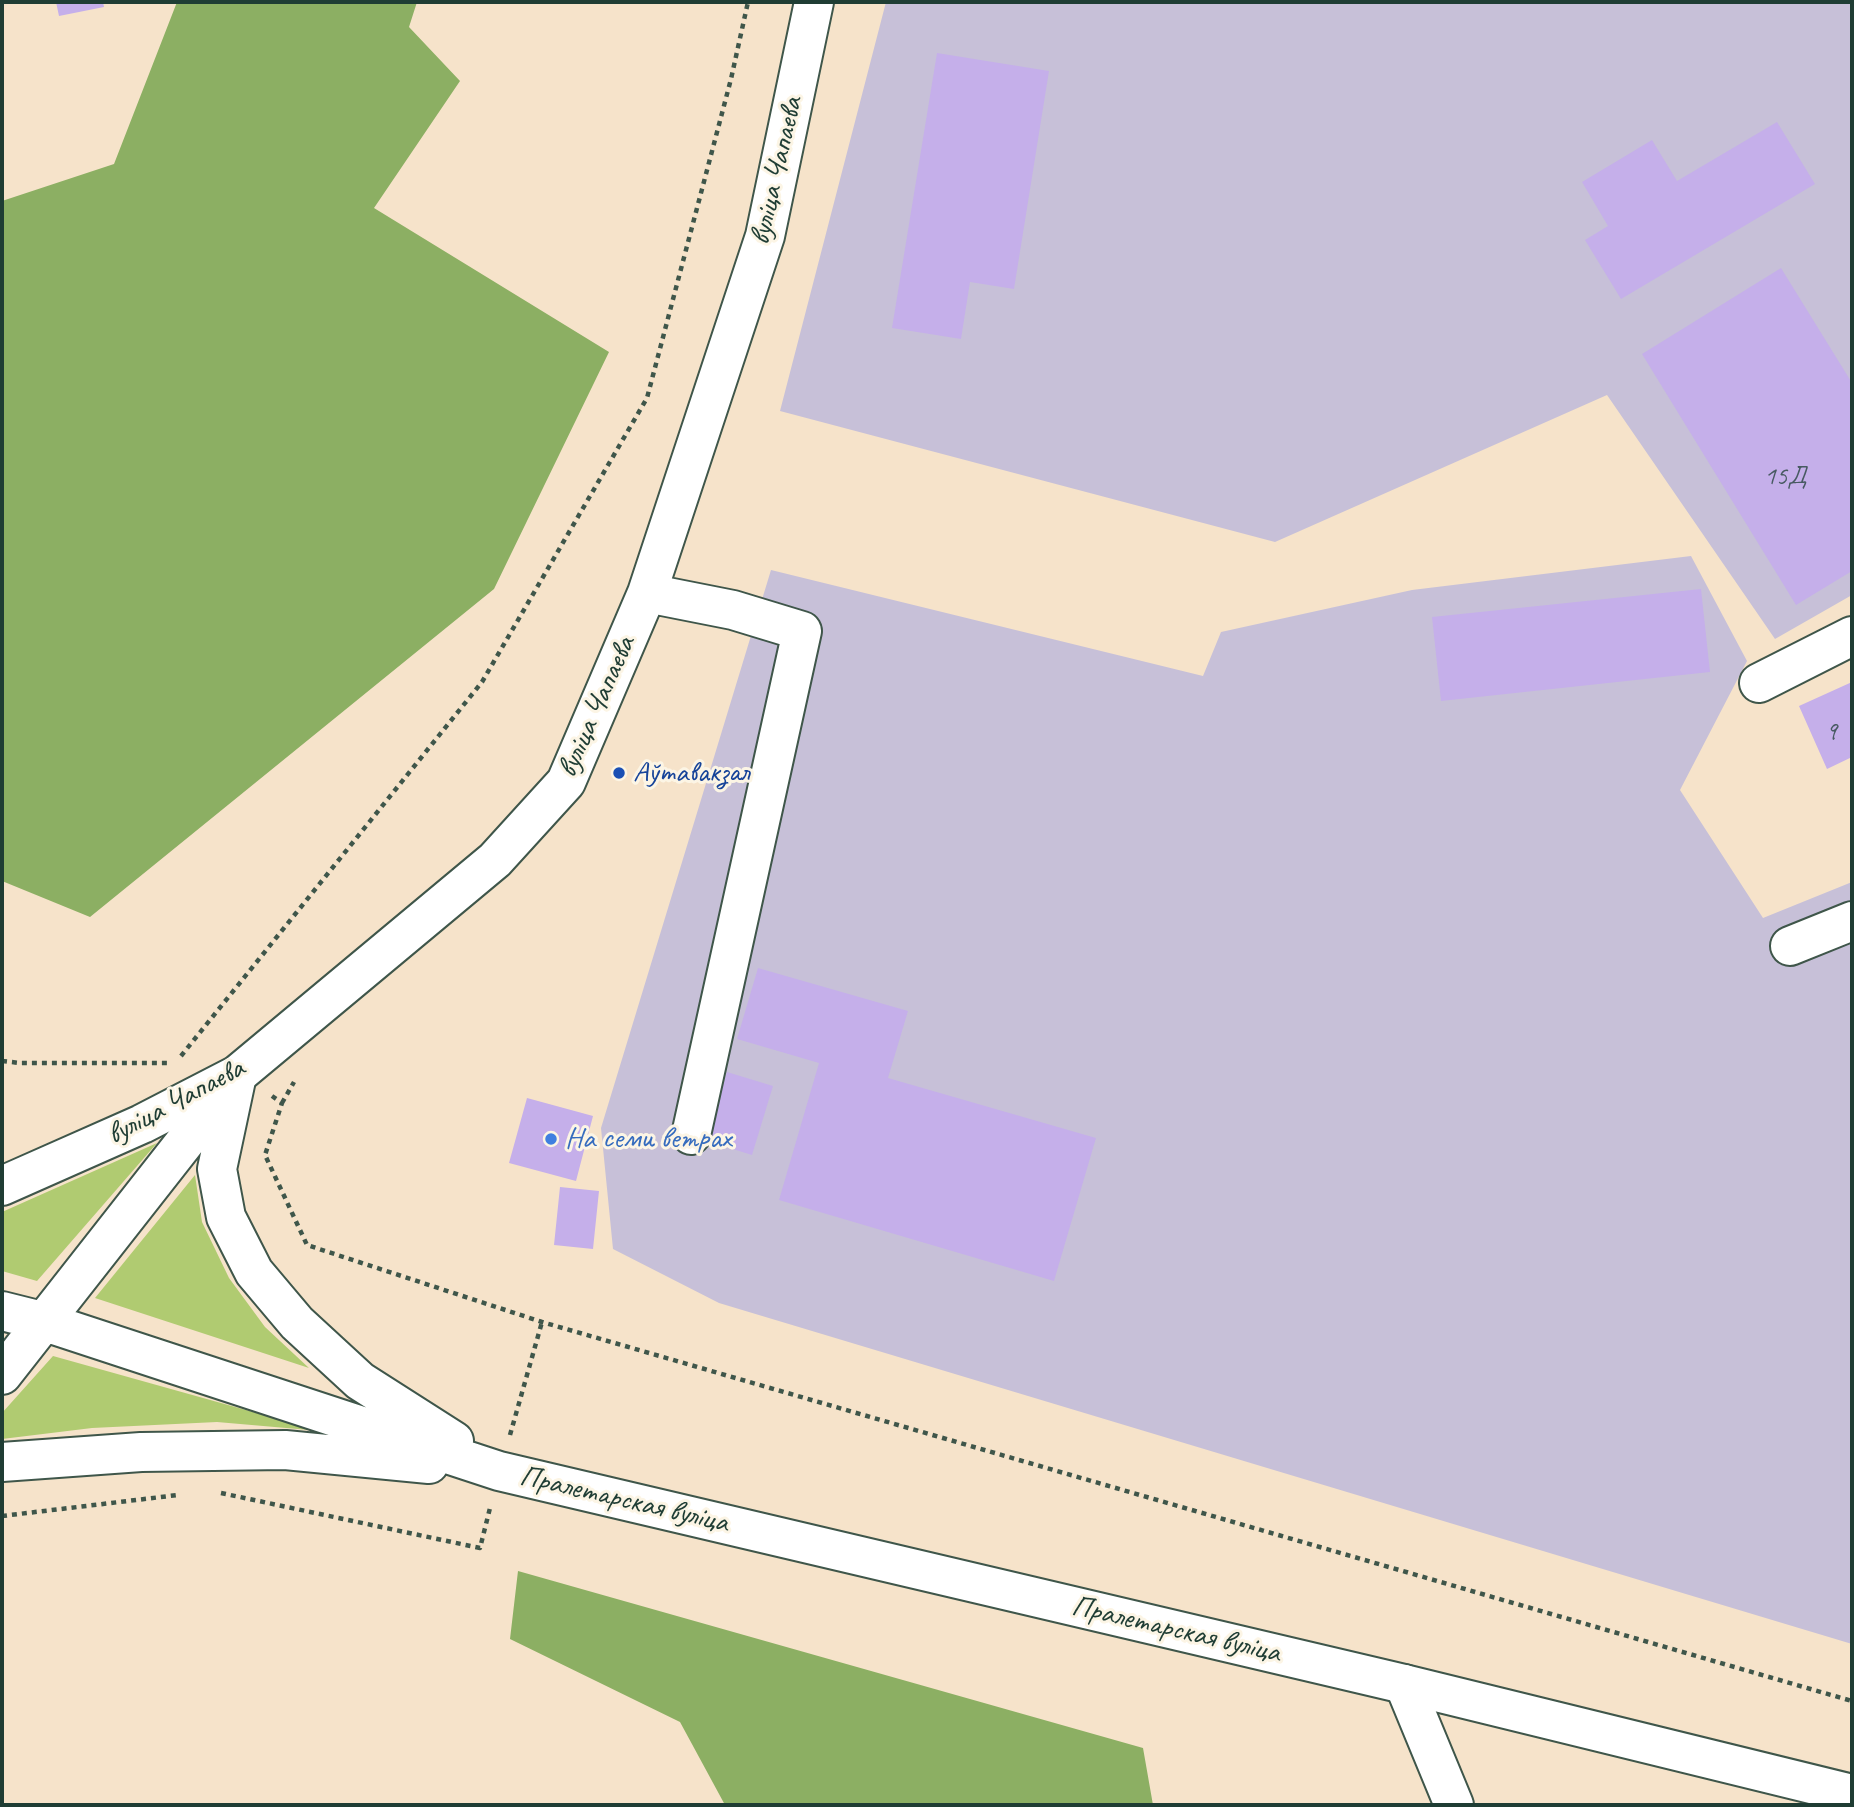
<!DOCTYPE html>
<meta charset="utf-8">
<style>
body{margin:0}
#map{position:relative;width:1854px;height:1807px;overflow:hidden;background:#f6e3ca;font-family:Caveat,sans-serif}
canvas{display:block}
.frame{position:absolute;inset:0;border:4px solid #1f3d34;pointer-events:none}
</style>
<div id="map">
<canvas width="1854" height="1807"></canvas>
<div class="frame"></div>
</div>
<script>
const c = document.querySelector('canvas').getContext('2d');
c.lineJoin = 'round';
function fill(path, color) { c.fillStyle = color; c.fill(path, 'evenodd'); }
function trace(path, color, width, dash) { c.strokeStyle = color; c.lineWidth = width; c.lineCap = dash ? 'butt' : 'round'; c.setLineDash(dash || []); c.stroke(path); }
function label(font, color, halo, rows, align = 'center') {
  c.font = font + ' Caveat,sans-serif'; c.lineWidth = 6; c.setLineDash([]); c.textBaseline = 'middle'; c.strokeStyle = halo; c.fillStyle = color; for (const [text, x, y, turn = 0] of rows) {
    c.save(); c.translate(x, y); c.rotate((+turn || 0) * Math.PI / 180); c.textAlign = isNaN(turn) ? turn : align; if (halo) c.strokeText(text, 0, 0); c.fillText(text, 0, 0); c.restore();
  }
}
const industrial = new Path2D(`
 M 886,2 L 1852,2 L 1852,595 L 1775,639 L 1607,395 L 1275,542 L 780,411 Z
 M 1691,556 L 1747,661 L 1680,790 L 1763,918 L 1852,882 L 1852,1644 L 719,1303 L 613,1249 L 601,1128 L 771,570 L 1203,676 L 1221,632 L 1412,590 Z`);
const green = new Path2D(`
 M 157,1143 L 37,1281 L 2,1271 L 2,1212 Z
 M 195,1175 L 202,1222 L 229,1278 L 265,1327 L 309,1368 L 95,1298 Z
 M 53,1356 L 321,1431 L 217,1422 L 92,1428 L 2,1439 L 2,1413 Z`);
const forest = new Path2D(`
 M 177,2 L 417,2 L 409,27 L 460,81 L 374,208 L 609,352 L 494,589 L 90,917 L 2,881 L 2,201 L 114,164 Z
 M 518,1571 L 1143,1748 L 1153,1805 L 725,1805 L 680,1722 L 510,1639 Z`);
const building = new Path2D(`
 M 56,2 L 103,2 L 104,7 L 59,16 Z
 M 937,53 L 1049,71 L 1014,289 L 970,282 L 961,339 L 892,328 Z
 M 1777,122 L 1815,184 L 1621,299 L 1585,240 L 1608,226 L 1582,182 L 1652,140 L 1677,181 Z
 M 1781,268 L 1852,383 L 1852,571 L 1796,605 L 1642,354 Z
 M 1701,589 L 1710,672 L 1441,701 L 1432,617 Z
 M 1852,682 L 1852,757 L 1827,769 L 1799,706 Z
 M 758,968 L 908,1011 L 888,1078 L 1096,1138 L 1054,1281 L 779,1200 L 819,1063 L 737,1039 Z
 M 727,1072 L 773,1086 L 752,1155 L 707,1141 Z
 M 527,1098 L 593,1116 L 576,1181 L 509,1163 Z
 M 560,1187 L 599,1191 L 593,1249 L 554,1245 Z`);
const path = new Path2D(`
 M 181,1056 L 482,682 L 647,398 L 731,79 L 748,2
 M 2,1061 L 20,1063 L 169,1063
 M 272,1096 L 282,1103 L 265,1155 L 307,1245 L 542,1322 L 1852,1701
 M 282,1103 L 294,1082
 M 510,1435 L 542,1322
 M 221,1493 L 480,1548 L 490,1508
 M 2,1516 L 178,1495`);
const minor = new Path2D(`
 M 647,593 L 733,610 L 802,631 L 691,1135
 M 1759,683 L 1852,636
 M 1790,946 L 1852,921
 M 2,1186 L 142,1124 L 237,1075 L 495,860 L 566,782 L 647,593 L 765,236 L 814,2
 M 1404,1684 L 1454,1805`);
const major = new Path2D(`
 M 237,1075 L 217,1169 L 226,1217 L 254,1272 L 297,1323 L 360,1381 L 454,1441
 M 2,1311 L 42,1321 L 499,1471 L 1404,1684 L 1852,1794
 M 2,1375 L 232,1082
 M 2,1462 L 141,1452 L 285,1450 L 429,1464`);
const markers = [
 [619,773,7,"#1a4fb4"],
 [551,1139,7,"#3f7fe0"]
];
const numberNames = [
 ["15Д",1785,477],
 ["9",1831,732]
];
const streetNames = [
 ["вуліца Чапаева",777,171,-77],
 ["вуліца Чапаева",597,707,-66],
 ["вуліца Чапаева",176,1102,-28],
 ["Пралетарская вуліца",624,1500,13],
 ["Пралетарская вуліца",1176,1630,13]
];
const transitNames = [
 ["Аўтавакзал",633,773]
];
const shopNames = [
 ["На семи ветрах",565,1139]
];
fill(industrial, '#c7c0d8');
fill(green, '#b0cb71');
fill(forest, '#8caf63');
fill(building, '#c5afea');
trace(minor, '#3f564a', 42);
trace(major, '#3f564a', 42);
trace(path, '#3f564a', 4.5, [5, 5]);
trace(minor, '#fff', 38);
trace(major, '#fff', 38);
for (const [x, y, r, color] of markers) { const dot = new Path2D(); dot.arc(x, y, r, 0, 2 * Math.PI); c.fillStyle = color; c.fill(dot); trace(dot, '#fcf5e5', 2.5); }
label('26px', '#485a62', null, numberNames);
label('30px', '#1f3d34', '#fcf5e5', streetNames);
label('30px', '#164399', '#fcf5e5', transitNames, 'left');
label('30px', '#366cbe', '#fcf5e5', shopNames, 'left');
</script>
